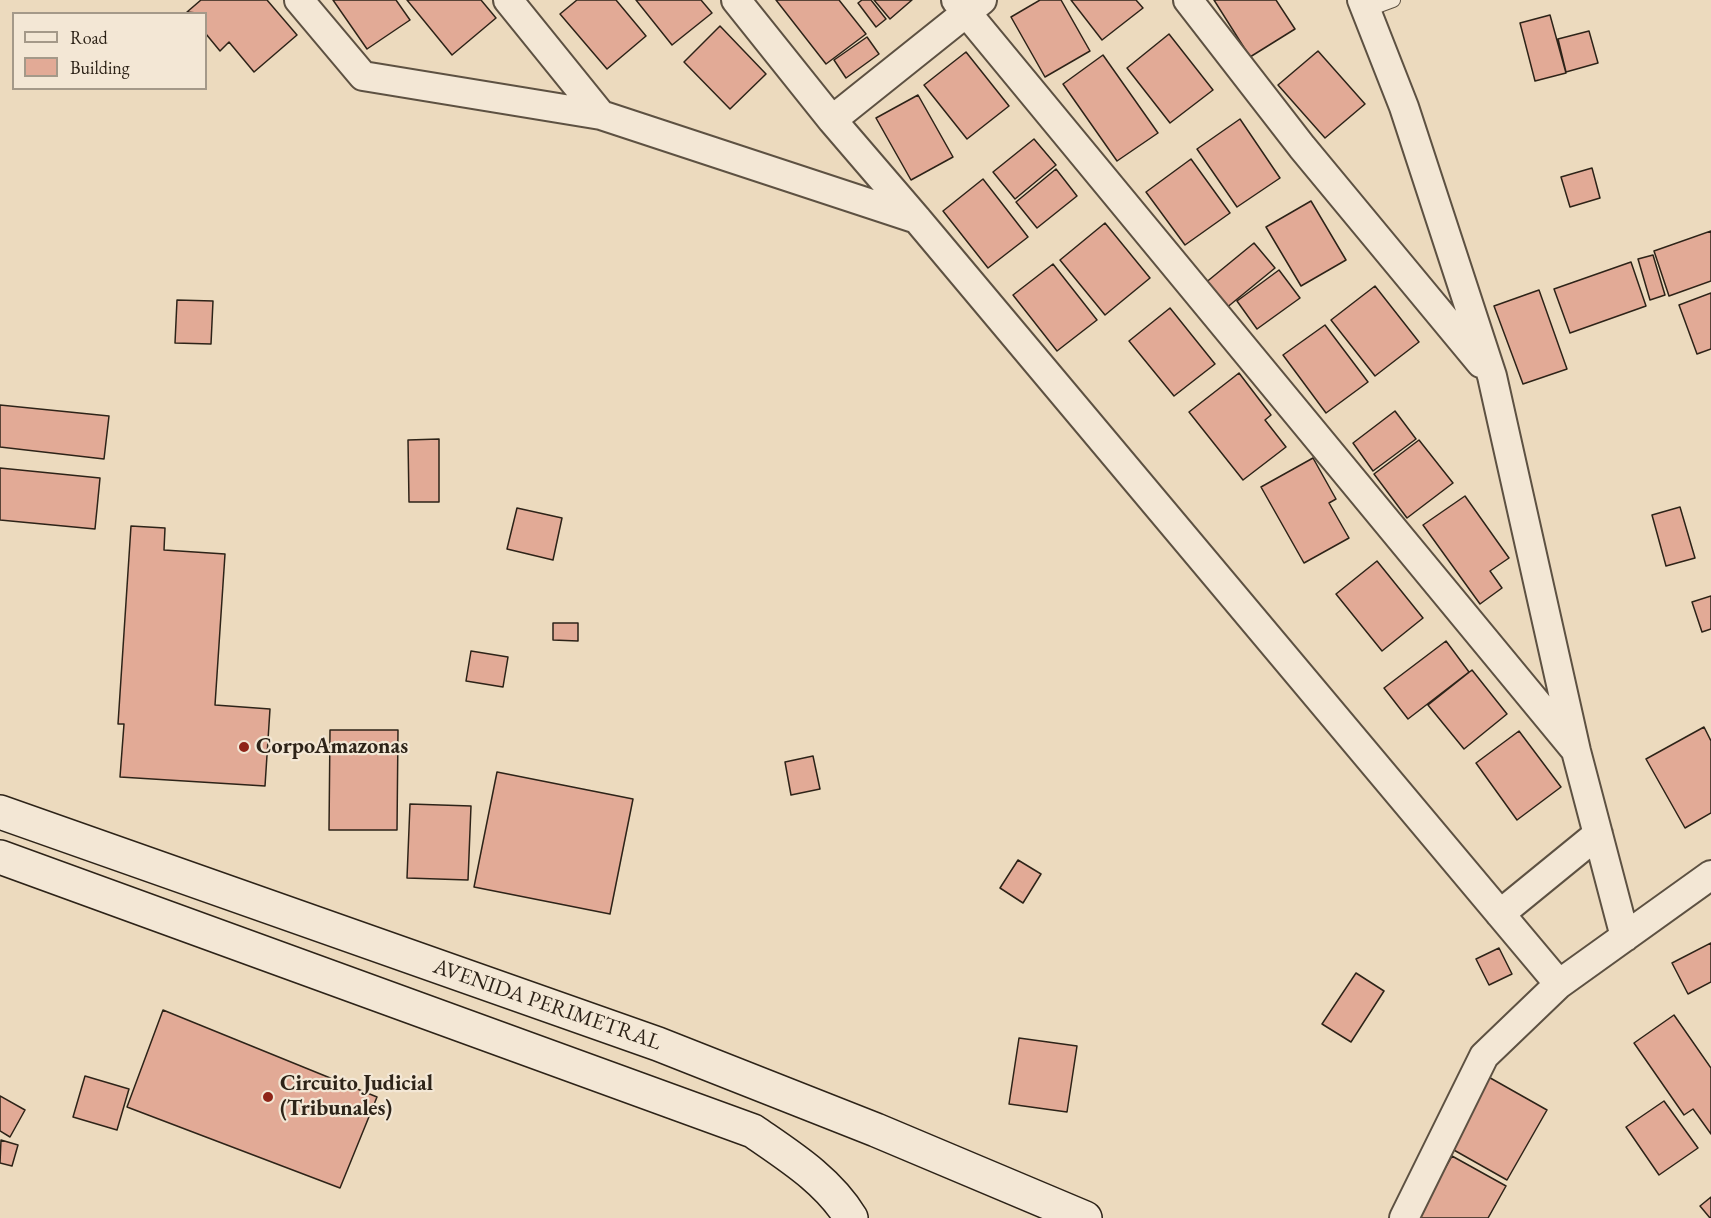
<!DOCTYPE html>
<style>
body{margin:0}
#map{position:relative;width:1711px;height:1218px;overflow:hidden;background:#ecdabe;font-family:"EB Garamond",serif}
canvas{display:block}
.legend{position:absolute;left:12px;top:12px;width:195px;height:78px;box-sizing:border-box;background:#f3e7d5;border:2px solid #a49989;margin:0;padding:8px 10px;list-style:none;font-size:18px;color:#2d2318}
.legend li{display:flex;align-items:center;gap:12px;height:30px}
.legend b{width:30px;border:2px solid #a49989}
</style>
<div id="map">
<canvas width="1711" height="1218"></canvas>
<ul class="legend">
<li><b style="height:8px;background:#f3e7d5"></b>Road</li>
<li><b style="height:16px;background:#e2aa96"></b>Building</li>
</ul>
</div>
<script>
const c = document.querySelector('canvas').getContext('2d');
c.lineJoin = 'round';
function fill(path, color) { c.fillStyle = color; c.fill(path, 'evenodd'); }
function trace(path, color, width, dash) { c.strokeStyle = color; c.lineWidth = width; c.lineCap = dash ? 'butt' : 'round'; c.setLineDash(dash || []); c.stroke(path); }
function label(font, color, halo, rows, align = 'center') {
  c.font = font + ' "EB Garamond",serif'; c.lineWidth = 4.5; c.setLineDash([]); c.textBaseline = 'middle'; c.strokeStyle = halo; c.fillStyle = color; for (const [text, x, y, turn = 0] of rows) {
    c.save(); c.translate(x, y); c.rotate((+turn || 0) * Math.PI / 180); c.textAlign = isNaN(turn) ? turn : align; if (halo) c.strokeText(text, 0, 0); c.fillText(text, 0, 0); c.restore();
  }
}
const building = new Path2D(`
 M 201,0 L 267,0 L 297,35 L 254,72 L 229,42 L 220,51 L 206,34 L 206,14 L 187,12 Z
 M 333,0 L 396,0 L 410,20 L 367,49 Z
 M 407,0 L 481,0 L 496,18 L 452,55 Z
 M 577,0 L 616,0 L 646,36 L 607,69 L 560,14 Z
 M 636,0 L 701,0 L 712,13 L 672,45 Z
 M 776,0 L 839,0 L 866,34 L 826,64 Z
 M 862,0 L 871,0 L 886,19 L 876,27 L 858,3 Z
 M 874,0 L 912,0 L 890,19 Z
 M 1040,0 L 1061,0 L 1090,51 L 1045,77 L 1011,17 Z
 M 1071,0 L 1136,0 L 1143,8 L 1102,40 Z
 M 1214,0 L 1276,0 L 1295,29 L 1250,57 Z
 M 1550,15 L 1566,73 L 1535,81 L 1520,23 Z
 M 720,26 L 766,74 L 730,109 L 684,62 Z
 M 1589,31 L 1598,63 L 1566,72 L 1558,39 Z
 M 1169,34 L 1213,90 L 1170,123 L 1127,68 Z
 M 867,37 L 879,54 L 846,78 L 834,60 Z
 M 1318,51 L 1365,104 L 1325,138 L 1278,85 Z
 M 966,52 L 1009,106 L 967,139 L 924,85 Z
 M 1103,55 L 1158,133 L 1117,161 L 1063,84 Z
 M 918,95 L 953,157 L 911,180 L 876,118 Z
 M 1240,119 L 1280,178 L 1237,207 L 1197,149 Z
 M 1034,139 L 1056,165 L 1015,199 L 993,172 Z
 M 1191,159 L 1230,213 L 1185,245 L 1146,192 Z
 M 1592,168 L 1600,198 L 1570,207 L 1561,177 Z
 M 1056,169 L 1077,196 L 1037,228 L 1016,202 Z
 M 983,179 L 1028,237 L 988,268 L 943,211 Z
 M 1311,201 L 1346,260 L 1301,286 L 1266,227 Z
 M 1105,223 L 1150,278 L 1105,315 L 1060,260 Z
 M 1711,231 L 1711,281 L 1669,296 L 1654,251 Z
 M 1254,243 L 1275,268 L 1225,309 L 1204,284 Z
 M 1653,255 L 1665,295 L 1650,300 L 1638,259 Z
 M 1631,262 L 1646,306 L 1570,333 L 1554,289 Z
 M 1053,264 L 1097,320 L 1057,351 L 1013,295 Z
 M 1279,270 L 1300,298 L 1257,329 L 1237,301 Z
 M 1375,286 L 1419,342 L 1375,376 L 1331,320 Z
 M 1539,290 L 1567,369 L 1523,384 L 1494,306 Z
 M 1711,293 L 1711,349 L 1697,354 L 1679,305 Z
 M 177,300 L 213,301 L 211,344 L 175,343 Z
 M 1170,308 L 1215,364 L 1174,396 L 1129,341 Z
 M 1325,325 L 1368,382 L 1326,413 L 1283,355 Z
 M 1239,373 L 1271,415 L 1265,420 L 1286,447 L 1243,480 L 1189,412 Z
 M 0,405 L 109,416 L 104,459 L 0,447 Z
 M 1395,411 L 1416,439 L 1373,471 L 1353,443 Z
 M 439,439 L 439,502 L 409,502 L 408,440 Z
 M 1419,440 L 1453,483 L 1407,518 L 1374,474 Z
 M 1313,458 L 1336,499 L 1329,503 L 1349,538 L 1304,563 L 1261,487 Z
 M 0,468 L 100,478 L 95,529 L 0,520 Z
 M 1465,496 L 1509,558 L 1490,571 L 1502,588 L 1480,604 L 1423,525 Z
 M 1680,507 L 1695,558 L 1666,566 L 1652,515 Z
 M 517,508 L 562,518 L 553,560 L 507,549 Z
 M 131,526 L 165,528 L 164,550 L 225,554 L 215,705 L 270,709 L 265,786 L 120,777 L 124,724 L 118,724 Z
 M 1377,561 L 1423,618 L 1382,651 L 1336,594 Z
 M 1711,596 L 1711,629 L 1702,632 L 1692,602 Z
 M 553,623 L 578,623 L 578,641 L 553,640 Z
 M 1446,641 L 1469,672 L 1408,719 L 1384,688 Z
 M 471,651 L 508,657 L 503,687 L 466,681 Z
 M 1472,670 L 1507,714 L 1464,749 L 1428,705 Z
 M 1704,727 L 1711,741 L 1711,813 L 1685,828 L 1646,759 Z
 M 330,730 L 398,730 L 397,830 L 329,830 Z
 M 1519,731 L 1561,787 L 1517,820 L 1476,763 Z
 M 813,756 L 820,789 L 791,795 L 785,762 Z
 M 497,772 L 633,799 L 610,914 L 474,887 Z
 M 410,804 L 471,806 L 468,880 L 407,878 Z
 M 1018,860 L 1041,874 L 1023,903 L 1000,888 Z
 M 1711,943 L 1711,982 L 1688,994 L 1672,963 Z
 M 1499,948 L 1512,974 L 1489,985 L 1476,959 Z
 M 1356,973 L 1384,991 L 1351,1042 L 1322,1024 Z
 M 163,1010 L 377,1097 L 340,1188 L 127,1107 Z
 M 1674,1015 L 1711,1068 L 1711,1134 L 1693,1109 L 1684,1115 L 1634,1043 Z
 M 1019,1038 L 1077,1046 L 1067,1112 L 1009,1104 Z
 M 1485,1075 L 1547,1110 L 1507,1180 L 1445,1145 Z
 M 85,1076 L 129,1089 L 117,1130 L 73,1117 Z
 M 0,1096 L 25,1110 L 10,1137 L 0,1131 Z
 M 1664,1101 L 1698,1148 L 1659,1175 L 1626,1127 Z
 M 1,1140 L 18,1145 L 12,1166 L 0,1163 Z
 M 1452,1156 L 1506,1186 L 1488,1218 L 1416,1218 Z
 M 1711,1197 L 1711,1218 L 1710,1218 L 1700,1206 Z`);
const service = new Path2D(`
 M 1366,10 L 1393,0`);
const minor = new Path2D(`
 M 299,0 L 363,76 L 601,115 L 917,219
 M 508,0 L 601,115
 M 736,0 L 832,120 L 917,219 L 1559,984
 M 956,0 L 1573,747
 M 1188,0 L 1302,147 L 1481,363
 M 1362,0 L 1404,107 L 1492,376 L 1576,751 L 1625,937
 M 832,120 L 982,0
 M 1500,914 L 1598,834
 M 1404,1218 L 1484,1056 L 1559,984 L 1711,875`);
const secondary = new Path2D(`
 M 0,812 L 658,1044 L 876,1130 L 1085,1218
 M 0,857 L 753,1131 C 789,1156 828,1180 851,1218`);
const markers = [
 [244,747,6,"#8f2418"],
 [268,1097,6,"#8f2418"]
];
const poiNames = [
 ["CorpoAmazonas",256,747],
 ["Circuito Judicial",280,1084],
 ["(Tribunales)",280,1109]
];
const streetNames = [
 ["AVENIDA PERIMETRAL",547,1005,19]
];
fill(building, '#e2aa96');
trace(building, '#2d2318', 1.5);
trace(service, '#5d5142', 16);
trace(minor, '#5d5142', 32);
trace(secondary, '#2d2318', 36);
trace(service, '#f3e7d5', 14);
trace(minor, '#f3e7d5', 28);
trace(secondary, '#f3e7d5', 33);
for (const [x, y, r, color] of markers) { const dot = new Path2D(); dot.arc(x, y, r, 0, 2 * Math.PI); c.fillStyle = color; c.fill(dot); trace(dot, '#f3e7d5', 2); }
label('bold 22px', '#2d2318', '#f3e7d5', poiNames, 'left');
label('22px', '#2d2318', '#f3e7d5', streetNames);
</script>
